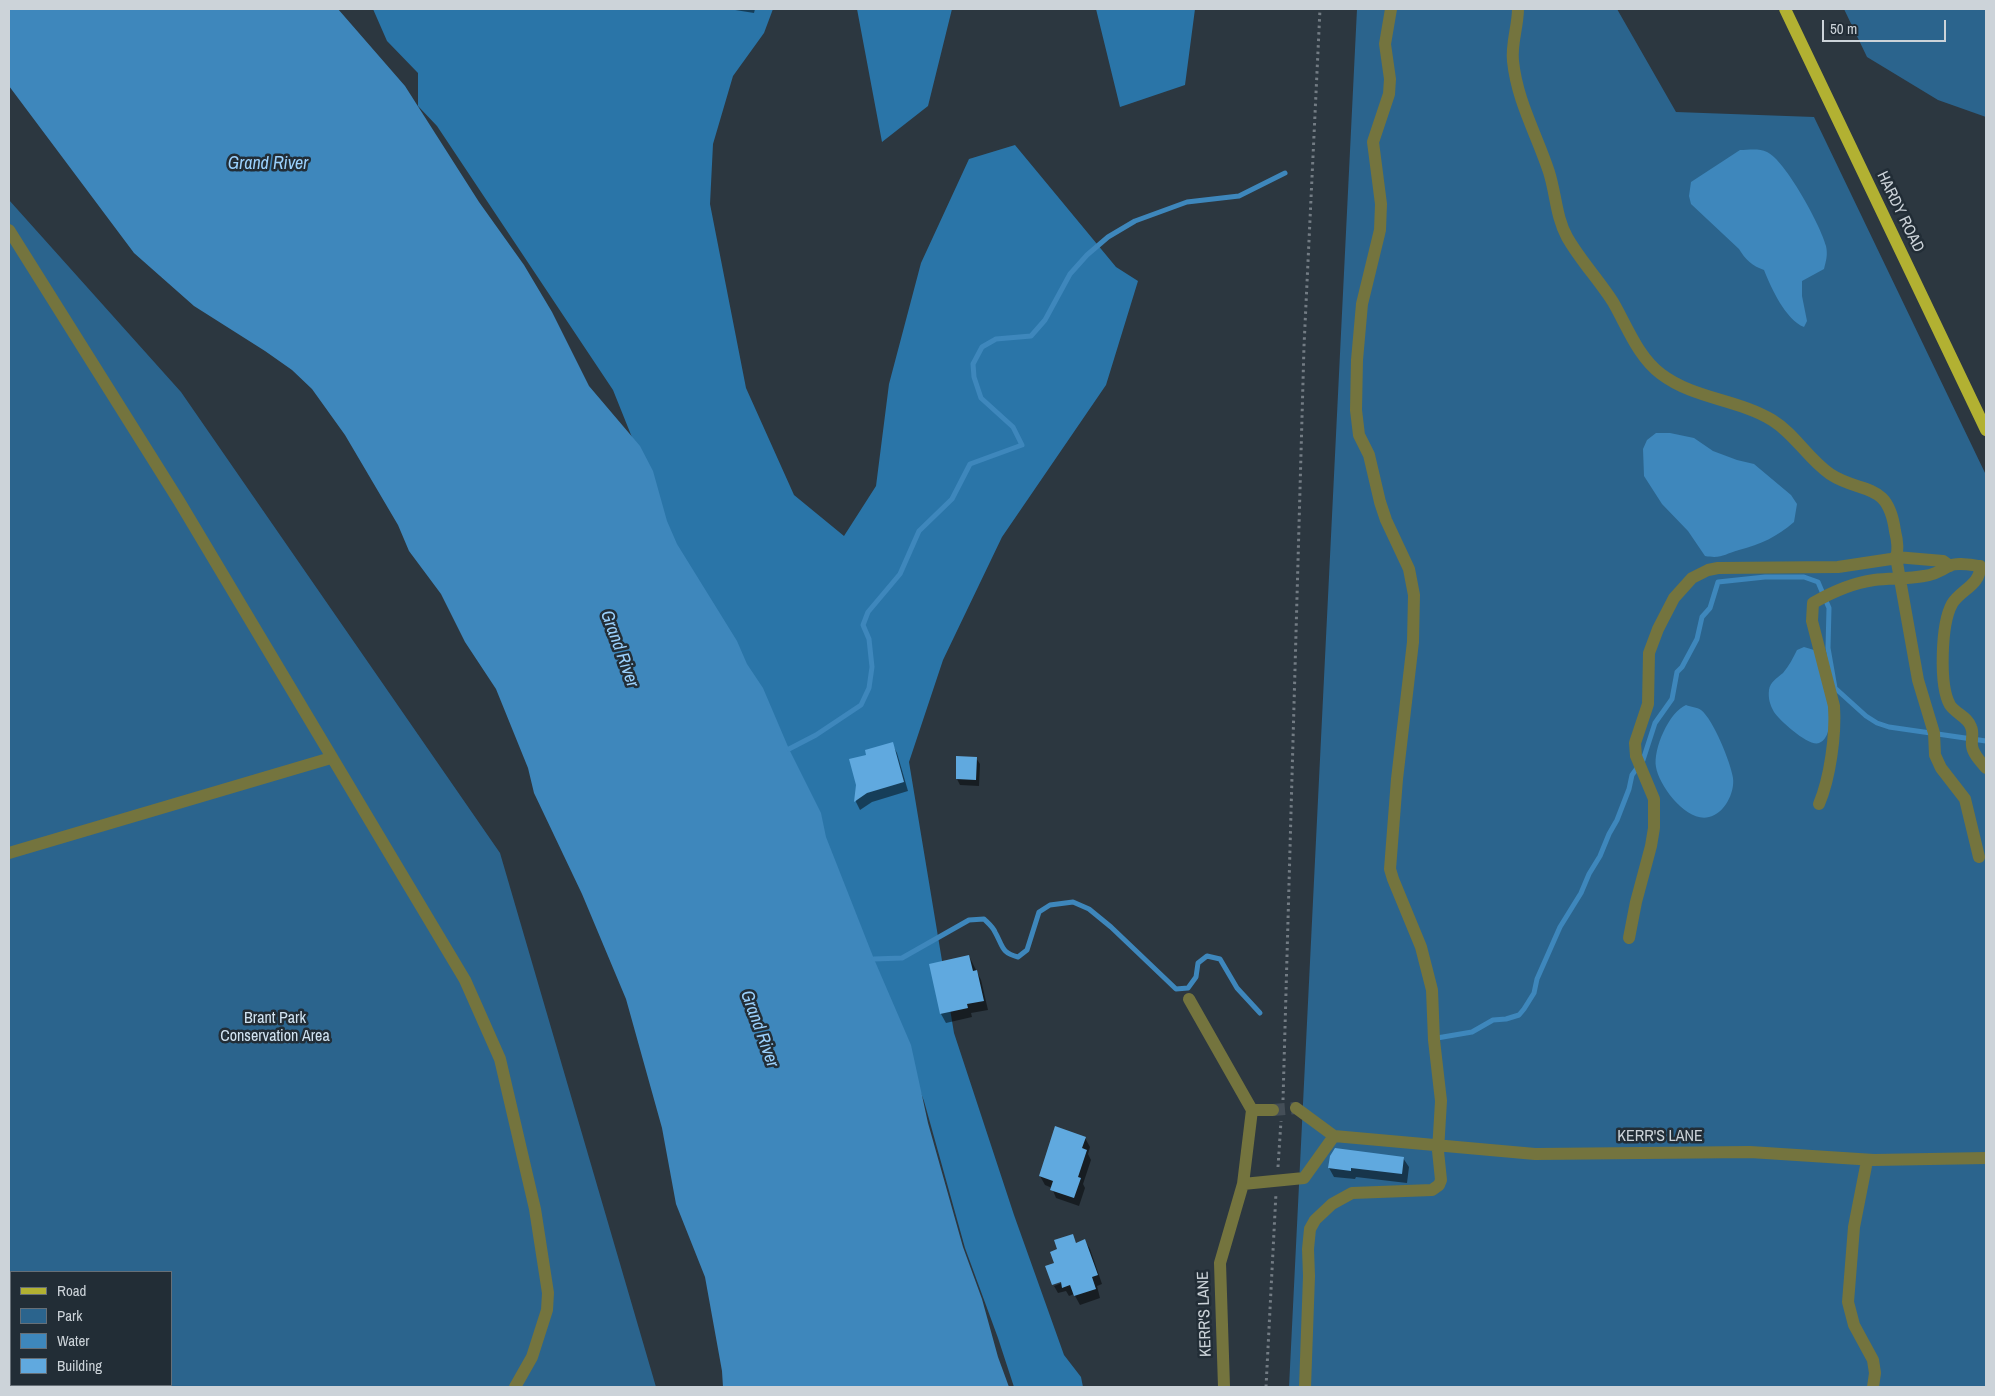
<!DOCTYPE html>
<style>
body{margin:0}
#map{position:relative;width:1995px;height:1396px;overflow:hidden;background:#2c3740;font-family:"Archivo Narrow",sans-serif}
canvas{display:block}
.frame{position:absolute;inset:0;border:10px solid #ccd3d9;pointer-events:none}
.legend{position:absolute;left:10px;top:1271px;width:162px;height:115px;box-sizing:border-box;background:#222d36;border:1px solid #666f77;margin:0;padding:6px 9px;list-style:none;font-size:15px;color:#ccd3d9}
.legend li{display:flex;align-items:center;gap:10px;height:25px}
.legend b{width:25px;border:1px solid #666f77}
.scale{position:absolute;left:1822px;top:20px;width:124px;height:22px;box-sizing:border-box;border:2px solid #ccd3d9;border-top:0;padding-left:6px;font-size:15px;line-height:18px;white-space:nowrap;color:#ccd3d9;-webkit-text-stroke:4px #222d36;paint-order:stroke}
</style>
<div id="map">
<canvas width="1995" height="1396"></canvas>
<div class="frame"></div>
<ul class="legend">
<li><b style="height:6px;background:#b2b132"></b>Road</li>
<li><b style="height:14px;background:#2b648d"></b>Park</li>
<li><b style="height:14px;background:#3e87bc"></b>Water</li>
<li><b style="height:14px;background:#60a9df"></b>Building</li>
</ul>
<div class="scale">50 m</div>
</div>
<script>
const c = document.querySelector('canvas').getContext('2d');
c.lineJoin = 'round';
function fill(path, color) { c.fillStyle = color; c.fill(path, 'evenodd'); }
function trace(path, color, width, dash) { c.strokeStyle = color; c.lineWidth = width; c.lineCap = dash ? 'butt' : 'round'; c.setLineDash(dash || []); c.stroke(path); }
function label(font, color, halo, rows, align = 'center') {
  c.font = font + ' "Archivo Narrow",sans-serif'; c.lineWidth = 5; c.setLineDash([]); c.textBaseline = 'middle'; c.strokeStyle = halo; c.fillStyle = color; for (const [text, x, y, turn = 0] of rows) {
    c.save(); c.translate(x, y); c.rotate((+turn || 0) * Math.PI / 180); c.textAlign = isNaN(turn) ? turn : align; if (halo) c.strokeText(text, 0, 0); c.fillText(text, 0, 0); c.restore();
  }
}
const green = new Path2D(`
 M 1357,9 L 1617,9 L 1676,112 L 1814,117 L 1986,475 L 1986,1387 L 1289,1387 Z
 M 1844,9 L 1986,9 L 1986,117 L 1938,100 L 1867,57 Z
 M 9,200 L 181,392 L 500,853 L 656,1387 L 9,1387 ZM 11,1272 L 171,1272 L 171,1385 L 11,1385 Z`);
const forest = new Path2D(`
 M 373,9 L 773,9 L 764,33 L 733,76 L 713,144 L 710,204 L 746,388 L 794,495 L 844,536 L 876,486 L 889,384 L 921,263 L 969,159 L 1015,145 L 1116,267 L 1138,281 L 1106,385 L 1002,537 L 943,660 L 909,762 L 954,1033 L 1014,1215 L 1064,1355 L 1081,1377 L 1083,1387 L 1014,1387 L 998,1338 L 965,1248 L 924,1101 L 778,725 L 723,642 L 682,562 L 613,390 L 437,126 L 418,106 L 418,73 L 387,41 Z
 M 857,9 L 952,9 L 928,106 L 882,142 Z
 M 1096,9 L 1195,9 L 1185,85 L 1120,107 Z`);
const water = new Path2D(`
 M 9,9 L 338,9 L 405,86 L 479,202 L 524,265 L 552,312 L 589,386 L 640,446 L 653,471 L 667,521 L 677,544 L 737,641 L 747,664 L 763,688 L 789,749 L 821,813 L 826,837 L 874,959 L 911,1045 L 928,1123 L 963,1247 L 982,1299 L 998,1357 L 1009,1387 L 723,1387 L 722,1371 L 705,1277 L 676,1204 L 662,1128 L 626,999 L 582,894 L 534,793 L 528,768 L 496,689 L 465,642 L 441,594 L 409,551 L 398,525 L 345,435 L 312,389 L 292,370 L 265,351 L 194,306 L 134,253 L 9,86 Z
 M 1740,150 C 1748,150 1759,148 1767,152 C 1785,160 1821,226 1826,246 C 1828,255 1826,261 1824,269 L 1802,281 L 1802,296 L 1807,321 L 1804,327 C 1786,320 1771,288 1764,270 C 1752,266 1745,259 1739,249 L 1691,204 L 1689,196 L 1691,182 Z
 M 1656,433 L 1670,433 L 1694,438 L 1713,451 L 1737,460 L 1754,464 L 1791,495 L 1797,504 L 1794,522 C 1777,537 1761,544 1739,550 C 1724,554 1722,559 1705,556 L 1688,531 L 1662,504 L 1644,476 L 1643,449 L 1647,440 Z
 M 1804,647 L 1814,650 C 1819,667 1843,734 1819,743 C 1809,747 1780,721 1774,712 C 1770,705 1768,698 1769,690 C 1770,682 1777,678 1783,673 C 1789,666 1793,658 1797,650 Z
 M 1686,705 C 1691,707 1697,707 1701,710 C 1713,719 1731,763 1733,778 C 1735,793 1724,814 1709,817 C 1687,823 1659,786 1656,767 C 1653,749 1669,712 1686,705 Z`);
const shadow = new Path2D(`
 M 729,9 L 755,9 L 754,13 Z
 M 892,744 L 897,753 L 908,791 L 872,802 L 860,810 L 856,802 L 858,785 L 867,755 Z
 M 958,758 L 976,758 L 980,764 L 979,786 L 960,785 L 957,779 Z
 M 969,956 L 981,980 L 988,1010 L 971,1013 L 972,1017 L 946,1023 L 941,1014 L 930,965 Z
 M 1085,1138 L 1090,1147 L 1088,1154 L 1091,1160 L 1083,1184 L 1085,1188 L 1079,1206 L 1056,1198 L 1052,1188 L 1045,1185 L 1040,1176 Z
 M 1403,1158 L 1409,1167 L 1407,1183 L 1356,1177 L 1355,1179 L 1334,1177 L 1329,1168 Z
 M 1072,1236 L 1077,1244 L 1085,1241 L 1090,1249 L 1102,1284 L 1097,1286 L 1100,1298 L 1080,1305 L 1074,1294 L 1069,1296 L 1066,1291 L 1058,1293 L 1054,1286 L 1067,1281 L 1055,1264 L 1059,1250 Z`);
const stream = new Path2D(`
 M 789,749 L 816,735 L 861,705 L 869,688 L 872,667 L 869,639 L 863,625 L 868,612 L 900,574 L 919,531 L 952,499 L 970,464 L 1022,445 L 1013,427 L 981,398 L 974,377 L 973,364 L 982,347 L 996,339 L 1031,336 L 1045,320 L 1070,274 L 1087,255 L 1108,237 L 1135,221 L 1187,202 L 1239,196 L 1285,173
 M 874,959 L 902,958 L 969,920 L 984,919 C 988,923 993,927 995,932 C 1003,946 1001,953 1018,957 L 1027,950 L 1039,912 L 1050,905 L 1073,902 L 1089,909 L 1111,927 L 1176,989 L 1188,988 L 1196,977 L 1198,963 L 1207,956 L 1220,959 L 1237,988 L 1260,1013
 M 1437,1038 L 1472,1032 L 1493,1020 L 1506,1019 L 1519,1015 L 1524,1009 L 1534,993 L 1537,979 L 1560,927 L 1581,893 L 1589,874 L 1600,856 L 1609,834 L 1617,820 L 1629,789 L 1632,775 L 1643,760 L 1655,723 L 1672,699 L 1677,672 L 1682,667 L 1697,639 L 1702,617 L 1710,608 L 1718,582 L 1765,577 L 1804,577 L 1818,582 L 1829,608 L 1828,648 L 1835,688 L 1866,716 L 1877,723 L 1889,727 L 1986,741`);
const building = new Path2D(`
 M 893,742 L 904,782 L 867,793 L 854,802 L 856,785 L 849,759 L 866,755 L 865,750 Z
 M 956,756 L 977,757 L 976,780 L 956,779 Z
 M 969,955 L 973,971 L 977,970 L 984,1001 L 967,1004 L 968,1008 L 940,1014 L 929,964 Z
 M 1055,1126 L 1086,1137 L 1082,1148 L 1087,1150 L 1078,1177 L 1081,1178 L 1074,1198 L 1050,1190 L 1053,1181 L 1039,1176 Z
 M 1335,1148 L 1404,1157 L 1402,1174 L 1351,1168 L 1351,1171 L 1328,1168 L 1330,1156 Z
 M 1073,1234 L 1076,1243 L 1085,1239 L 1098,1275 L 1092,1277 L 1096,1289 L 1074,1296 L 1070,1285 L 1062,1288 L 1061,1282 L 1052,1285 L 1045,1266 L 1054,1263 L 1050,1252 L 1057,1249 L 1054,1240 Z`);
const minorTunnel = new Path2D(`
 M 1273,1110 L 1296,1108`);
const path = new Path2D(`
 M 1283,1100 L 1304,346 L 1320,9
 M 1278,1167 L 1281,1121
 M 1266,1387 L 1276,1193`);
const minor = new Path2D(`
 M 1518,9 C 1518,26 1511,44 1513,61 C 1517,101 1537,135 1549,172 C 1556,194 1556,217 1567,237 C 1580,260 1599,280 1613,302 C 1627,326 1638,357 1661,374 C 1694,399 1737,399 1772,420 C 1795,434 1808,459 1830,474 C 1862,495 1888,480 1895,531 C 1897,539 1899,549 1896,557 L 1891,559 L 1838,567 L 1718,568 L 1708,570 L 1692,578 L 1674,598 L 1658,629 L 1649,653 L 1648,704 L 1635,743 L 1636,756 L 1654,799 L 1654,828 L 1651,846 L 1636,902 L 1629,938
 M 9,230 L 179,501 L 413,893 L 465,980 L 500,1059 L 535,1209 L 548,1293 L 547,1310 L 532,1357 L 515,1387
 M 1950,566 L 1943,561 L 1896,557 L 1918,680 L 1934,733 L 1935,755 L 1941,768 L 1965,799 L 1979,857
 M 1819,804 C 1830,778 1836,735 1834,706 L 1812,621 L 1813,603 C 1832,592 1852,583 1874,580 C 1891,578 1908,579 1924,576 C 1934,575 1941,571 1949,566 C 1957,562 1971,565 1980,566 C 1981,585 1960,590 1952,604 C 1941,624 1939,686 1950,705 C 1956,714 1968,717 1971,727 C 1974,733 1971,739 1972,746 C 1973,754 1981,762 1986,768
 M 9,853 L 331,758
 M 1189,999 L 1252,1110 L 1273,1110
 M 1296,1108 L 1334,1136 L 1535,1154 L 1750,1152 L 1874,1160 L 1986,1158
 M 1866,1166 L 1854,1227 L 1848,1302 L 1854,1325 L 1873,1360 L 1875,1373 L 1873,1387
 M 1243,1184 L 1304,1178 L 1334,1136
 M 1224,1387 L 1220,1263 L 1243,1184 L 1252,1110
 M 1305,1387 L 1309,1276 L 1308,1249 L 1310,1229 L 1315,1220 L 1332,1204 L 1352,1193 L 1432,1190 L 1439,1185 L 1441,1180 L 1438,1151 L 1441,1101 L 1434,1040 L 1432,990 L 1421,947 L 1393,879 L 1390,869 L 1397,779 L 1413,642 L 1414,595 L 1409,569 L 1386,520 L 1380,502 L 1369,455 L 1359,435 L 1356,410 L 1357,360 L 1362,304 L 1380,230 L 1381,204 L 1373,142 L 1389,94 L 1390,79 L 1385,44 L 1391,9`);
const major = new Path2D(`
 M 1785,9 L 1986,430`);
const streetNames = [
 ["HARDY ROAD",1900,212,64],
 ["KERR'S LANE",1660,1137],
 ["KERR'S LANE",1205,1314,-92]
];
const parkNames = [
 ["Brant Park",275,1019],
 ["Conservation Area",275,1037]
];
const waterNames = [
 ["Grand River",268,164],
 ["Grand River",619,649,70],
 ["Grand River",759,1029,70]
];
fill(green, '#2b648d');
fill(forest, '#2a75a8');
fill(water, '#3e87bc');
fill(shadow, '#0007');
trace(stream, '#3e87bc', 5);
fill(building, '#60a9df');
trace(minorTunnel, '#444e57', 12, [12, 6]);
trace(path, '#737c84', 3, [2.5, 4]);
trace(minor, '#74743e', 12);
trace(major, '#b2b132', 12);
label('16px', '#ccd3d9', '#222d36', streetNames);
label('16px', '#d1e3f1', '#222d36', parkNames);
label('italic 18px', '#9bd1fd', '#222d36', waterNames);
</script>
